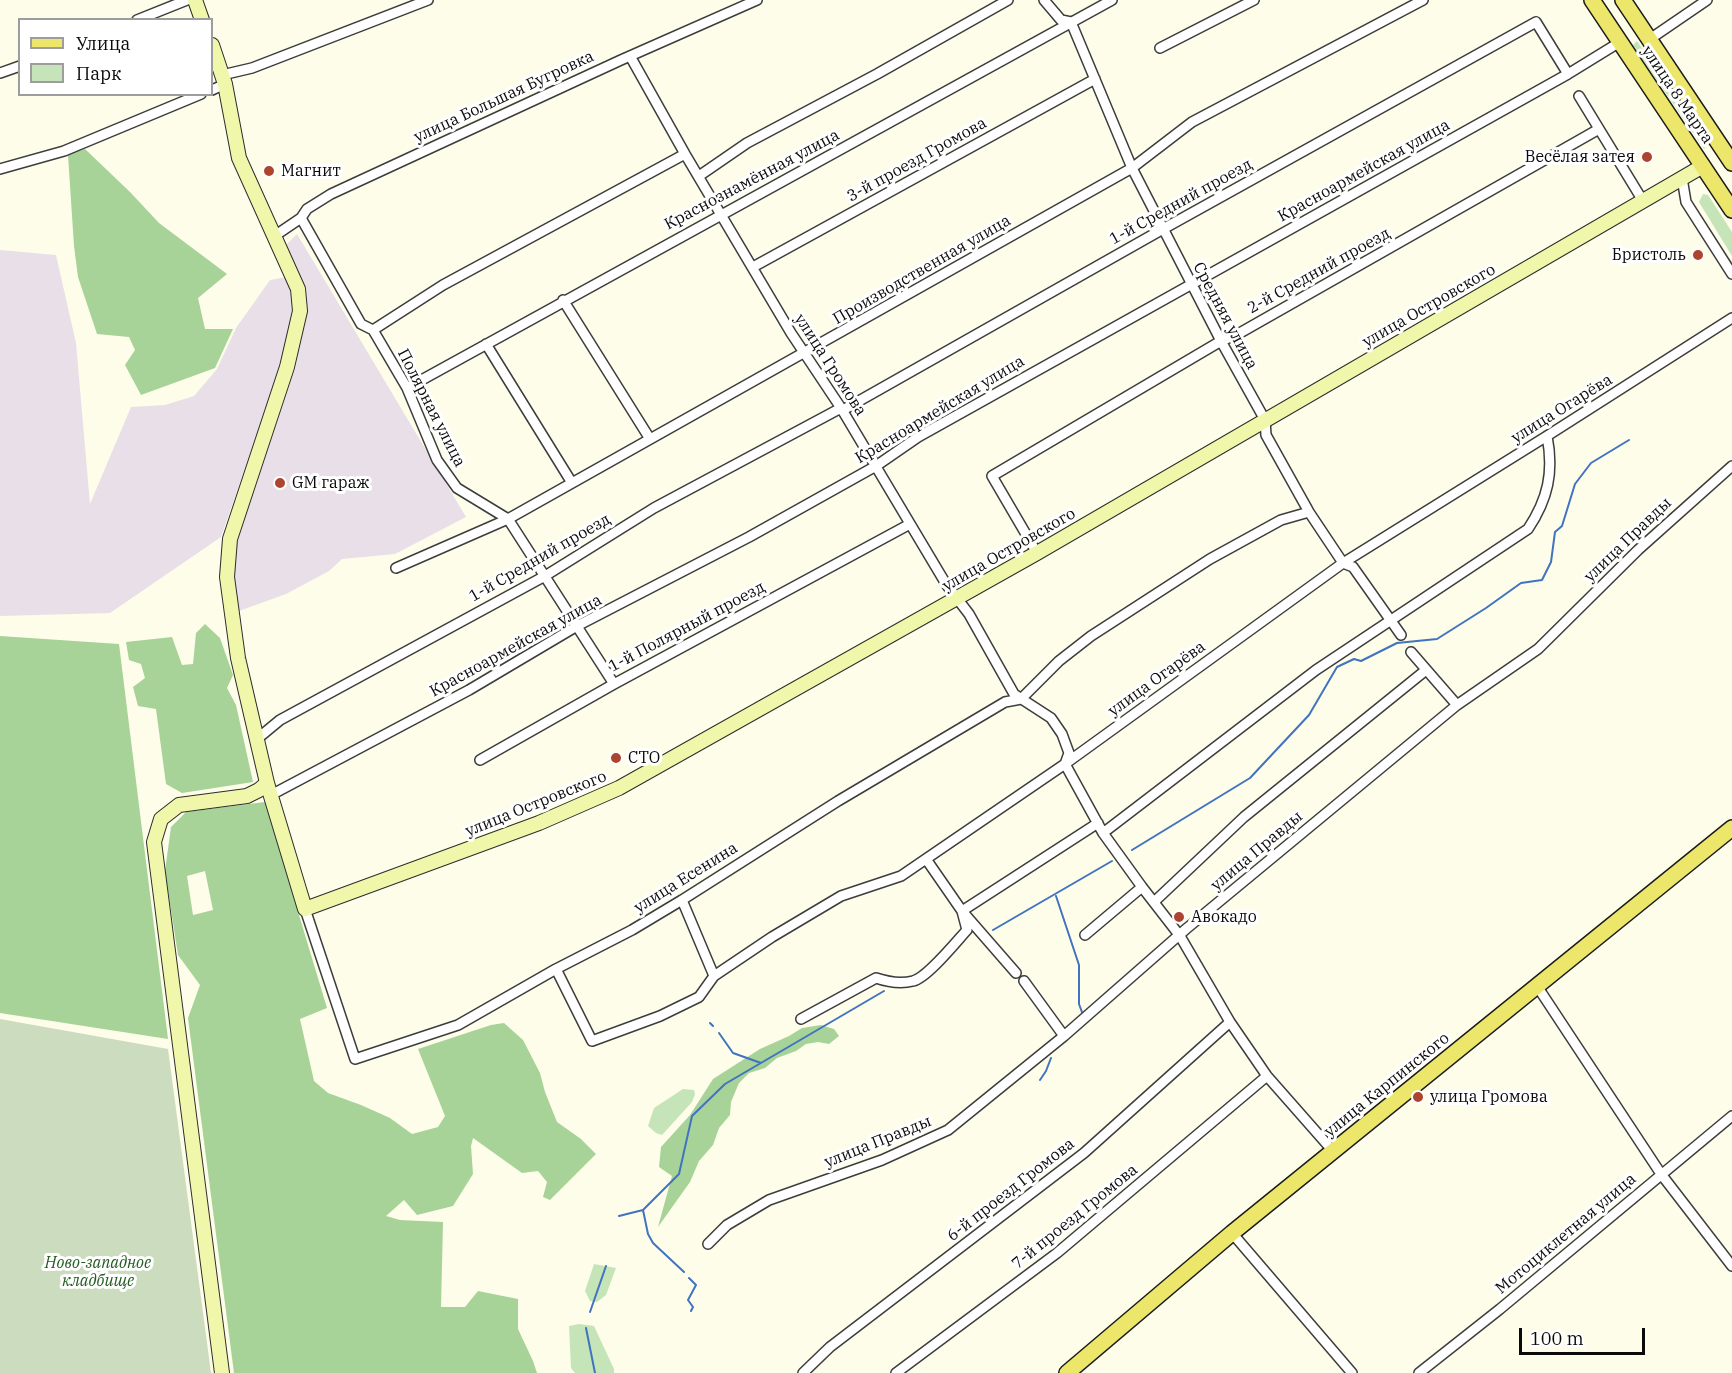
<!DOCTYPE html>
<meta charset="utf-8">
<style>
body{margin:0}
#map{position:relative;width:1732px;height:1373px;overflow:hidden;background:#fdfdea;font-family:"IBM Plex Serif",serif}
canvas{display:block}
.legend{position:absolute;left:18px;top:18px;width:195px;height:78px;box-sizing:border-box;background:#fff;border:2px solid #9d9d9d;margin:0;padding:8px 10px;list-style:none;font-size:18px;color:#0a0a0a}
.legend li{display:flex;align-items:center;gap:12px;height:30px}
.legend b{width:30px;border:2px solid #9d9d9d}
.scale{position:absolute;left:1519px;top:1328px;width:126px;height:27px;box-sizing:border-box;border:3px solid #0a0a0a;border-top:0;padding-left:8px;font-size:18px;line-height:21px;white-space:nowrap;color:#0a0a0a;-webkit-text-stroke:4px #fff;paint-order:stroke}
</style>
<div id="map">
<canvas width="1732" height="1373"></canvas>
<ul class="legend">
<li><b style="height:8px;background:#ece76b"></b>Улица</li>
<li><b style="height:16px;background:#c5e4b7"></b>Парк</li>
</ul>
<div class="scale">100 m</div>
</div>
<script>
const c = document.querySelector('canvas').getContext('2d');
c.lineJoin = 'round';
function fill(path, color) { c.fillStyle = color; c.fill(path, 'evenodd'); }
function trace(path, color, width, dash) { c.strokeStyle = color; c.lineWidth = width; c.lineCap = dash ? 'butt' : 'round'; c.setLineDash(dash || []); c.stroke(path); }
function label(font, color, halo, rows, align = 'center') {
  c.font = font + ' "IBM Plex Serif",serif'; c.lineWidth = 6; c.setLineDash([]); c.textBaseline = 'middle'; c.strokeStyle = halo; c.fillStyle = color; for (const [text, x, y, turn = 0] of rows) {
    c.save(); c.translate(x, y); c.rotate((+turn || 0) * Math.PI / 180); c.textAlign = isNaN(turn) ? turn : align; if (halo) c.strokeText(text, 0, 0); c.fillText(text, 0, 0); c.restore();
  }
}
const industrial = new Path2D(`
 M 297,234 L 466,517 L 395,554 L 342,559 L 329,571 L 286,594 L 239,611 L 231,572 L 239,536 L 295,369 L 307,311 L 302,289 L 283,248 Z
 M 0,250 L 56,255 L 76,343 L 90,504 L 131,407 L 165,405 L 194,396 L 217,369 L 236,328 L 270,280 L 286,277 L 293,289 L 298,310 L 281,366 L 221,537 L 110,613 L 0,616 Z`);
const green = new Path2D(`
 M 1637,41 L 1709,145 L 1704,149 L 1633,45 Z
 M 1703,194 L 1708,195 L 1732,232 L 1732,256 L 1699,202 Z
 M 683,1089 L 694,1090 L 695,1094 L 692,1102 L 662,1135 L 656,1133 L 648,1126 L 654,1108 Z
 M 594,1264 L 616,1268 L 606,1295 L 597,1302 L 590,1301 L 585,1291 Z
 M 579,1324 L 594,1326 L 614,1369 L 614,1373 L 575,1373 L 571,1368 L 569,1326 Z`);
const forest = new Path2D(`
 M 85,149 L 130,192 L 159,223 L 227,274 L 198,298 L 205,329 L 233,329 L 215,368 L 141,395 L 125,365 L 135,350 L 129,337 L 97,334 L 78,277 L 74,246 L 68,155 Z
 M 205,624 L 220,638 L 233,675 L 227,688 L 236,705 L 253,782 L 182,793 L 166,784 L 156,709 L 138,706 L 133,687 L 145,678 L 141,664 L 129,660 L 126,642 L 172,637 L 182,665 L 193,664 L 196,633 Z
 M 0,636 L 119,644 L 168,1039 L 0,1013 Z
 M 265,802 L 327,1008 L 300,1019 L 314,1081 L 328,1093 L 361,1105 L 390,1118 L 412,1134 L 438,1127 L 445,1116 L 418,1049 L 491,1025 L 504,1023 L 523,1040 L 540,1073 L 545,1092 L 557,1122 L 581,1139 L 596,1154 L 550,1200 L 543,1197 L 547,1182 L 538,1171 L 522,1173 L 473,1138 L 471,1146 L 473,1174 L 453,1206 L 417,1215 L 404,1200 L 386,1216 L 400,1220 L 443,1222 L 441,1307 L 465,1307 L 478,1291 L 518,1299 L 518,1329 L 533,1361 L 537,1373 L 234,1373 L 188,1018 L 200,985 L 178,955 L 165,871 L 171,827 L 186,812 ZM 205,871 L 213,910 L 193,915 L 187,876 Z
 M 821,1025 L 834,1029 L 839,1036 L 829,1044 L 818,1042 L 806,1044 L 796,1051 L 777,1058 L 765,1068 L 749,1073 L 739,1083 L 731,1102 L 730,1115 L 719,1128 L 713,1145 L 699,1161 L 690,1182 L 658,1227 L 672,1176 L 659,1167 L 661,1147 L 690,1115 L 713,1079 L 760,1049 L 789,1036 L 802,1028 Z`);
const cemetery = new Path2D(`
 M 0,1019 L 168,1049 L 211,1373 L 0,1373 Z`);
const stream = new Path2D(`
 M 1132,850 L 1250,778 L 1309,715 L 1337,667 L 1354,659 L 1361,661 L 1397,643 L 1437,639 L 1486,608 L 1521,583 L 1542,580 L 1551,562 L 1555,532 L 1562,526 L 1575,484 L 1591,463 L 1629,440
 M 1056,896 L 1079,965 L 1079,1004 L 1083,1015
 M 993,930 L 1112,861
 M 710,1023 L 713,1026
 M 719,1033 L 733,1053 L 761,1063
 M 1040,1080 L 1046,1071 L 1051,1058
 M 619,1216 L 643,1210
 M 684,1272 L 653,1243 L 648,1234 L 643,1210 L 679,1174 L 692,1116 L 725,1084 L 884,991
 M 689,1278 L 696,1285 L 688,1300 L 693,1307 L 691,1311
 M 590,1312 L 606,1266
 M 586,1328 L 595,1373`);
const street = new Path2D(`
 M 1044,0 L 1061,20 L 1071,22 L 1132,168 L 1221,341 L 1265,420 L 1266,435 L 1309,512 L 1343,563 L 1353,567 L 1401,635
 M 137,20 L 187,0
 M 1650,39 L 1707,0
 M 1160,48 L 1254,0
 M 630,56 L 685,154 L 791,333 L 841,408 L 946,584 L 969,614 L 1014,694 L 1051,718 L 1062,734 L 1069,753 L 1065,764 L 1103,833 L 1142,887 L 1180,936 L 1230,1022 L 1267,1076 L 1333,1151
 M 0,73 L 20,66
 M 222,75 L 252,68 L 428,0
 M 212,90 L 225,84
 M 1579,96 L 1643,201
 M 0,169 L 64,151 L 201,94
 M 699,176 L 747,143 L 877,74 L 1008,0
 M 1682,178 L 1686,202 L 1732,274
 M 301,218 L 361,324 L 373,330 L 407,388 L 437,460 L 457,488 L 508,519 L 614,684
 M 273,237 L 301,218 L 307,209 L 331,194 L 621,60 L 757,0
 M 753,267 L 1095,79
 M 563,300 L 650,439
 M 373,330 L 443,285 L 685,154
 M 486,344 L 572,483
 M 407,388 L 1112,0
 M 843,410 L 1163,229 L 1536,22 L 1568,74
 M 1037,553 L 992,476 L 1221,341 L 1238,334 L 1599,129
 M 396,568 L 508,519 L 1132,168 L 1192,122 L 1423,0
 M 1411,652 L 1457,705
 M 257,739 L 280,720 L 545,576 L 654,508 L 841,408
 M 480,760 L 614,684 L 910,524
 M 271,795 L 469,690 L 577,626 L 749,537 L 876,466 L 918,437 L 1568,74 L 1620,42
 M 1103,833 L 1316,670 L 1528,529 C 1548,499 1554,472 1547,436
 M 926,859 L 962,911 L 1016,973
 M 682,900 L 714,976
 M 1154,902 L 1244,817 L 1426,670
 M 305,909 L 355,1059 L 458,1025 L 556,969 L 632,930 L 682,900 L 838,801 L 1005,702 L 1021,699 L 1059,661 L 1091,636 L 1210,559 L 1281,520 L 1309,512
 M 1085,935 L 1142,887
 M 556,969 L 592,1041 L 660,1016 L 699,997 L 714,976 L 772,937 L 841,896 L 901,876 L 1065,764 L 1343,563 L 1547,436 L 1732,318
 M 1024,981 L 1064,1036
 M 1537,986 L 1661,1174 L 1732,1266
 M 801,1019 L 876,978 C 888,982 901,984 913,981 C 927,978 956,942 967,930 L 962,911 L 1098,823
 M 1232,1233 L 1352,1373
 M 708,1244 L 727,1225 L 769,1200 L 882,1160 L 948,1130 L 1064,1036 L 1186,929 L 1457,705 L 1538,649 L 1638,550 L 1732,466
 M 803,1373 L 830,1347 L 1084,1153 L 1230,1022
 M 896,1373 L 1057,1253 L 1267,1076
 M 1419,1373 L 1500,1309 L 1732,1116`);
const secondary = new Path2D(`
 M 195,0 L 202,20
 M 212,45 L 225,84 L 239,158 L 298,289 L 300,311 L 287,367 L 230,539 L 227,577 L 238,658 L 267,783 L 305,909 L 539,823 L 619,788 L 1037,553 L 1703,166
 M 222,1373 L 154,842 L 161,819 L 179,805 L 247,796 L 259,790 L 267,783`);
const primary = new Path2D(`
 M 1592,0 L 1732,210
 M 1623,0 L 1732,163
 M 1067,1373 L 1232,1233 L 1732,828`);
const markers = [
 [1647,157,6,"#ad4430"],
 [269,171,6,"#ad4430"],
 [1698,255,6,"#ad4430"],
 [280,483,6,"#ad4430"],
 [616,758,6,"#ad4430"],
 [1179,917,6,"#ad4430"],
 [1418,1097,6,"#ad4430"]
];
const streetNames = [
 ["улица 8 Марта",1677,95,56],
 ["улица Большая Бугровка",504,97,-25],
 ["3-й проезд Громова",917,160,-29],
 ["Красноармейская улица",1364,171,-29],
 ["Краснознамённая улица",752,180,-28],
 ["1-й Средний проезд",1181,202,-29],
 ["Производственная улица",922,270,-30],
 ["2-й Средний проезд",1319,271,-29],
 ["улица Островского",1429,306,-30],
 ["Средняя улица",1225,316,62],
 ["улица Громова",830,365,57],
 ["Полярная улица",431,408,63],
 ["улица Огарёва",1562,409,-32],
 ["Красноармейская улица",940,410,-31],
 ["улица Правды",1628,540,-44],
 ["улица Островского",1009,550,-30],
 ["1-й Средний проезд",540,558,-30],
 ["1-й Полярный проезд",687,627,-28],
 ["Красноармейская улица",516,646,-29],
 ["улица Огарёва",1157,679,-36],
 ["улица Островского",536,804,-22],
 ["улица Правды",1257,851,-40],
 ["улица Есенина",686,878,-32],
 ["улица Карпинского",1387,1085,-39],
 ["улица Правды",878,1142,-22],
 ["6-й проезд Громова",1011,1190,-38],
 ["7-й проезд Громова",1075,1217,-39],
 ["Мотоциклетная улица",1566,1234,-40]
];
const poiNames = [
 ["Весёлая затея",1635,157,"right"],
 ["Магнит",281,171],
 ["Бристоль",1686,255,"right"],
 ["GM гараж",292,483],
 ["СТО",628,758],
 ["Авокадо",1191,917],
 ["улица Громова",1430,1097]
];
const parkNames = [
 ["Ново-западное",98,1263],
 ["кладбище",98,1281]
];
fill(industrial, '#e9dfe8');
fill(green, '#c5e4b7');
fill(forest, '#a7d398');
fill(cemetery, '#ccdcbe');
trace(stream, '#4173c0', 2);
trace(street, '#3d3d3d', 12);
trace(secondary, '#2c2c2c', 16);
trace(primary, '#1b1b1b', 18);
trace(street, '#fff', 9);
trace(secondary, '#f0f7ab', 14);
trace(primary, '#ece76b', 15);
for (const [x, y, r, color] of markers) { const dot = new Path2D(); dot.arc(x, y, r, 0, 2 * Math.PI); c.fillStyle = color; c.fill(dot); trace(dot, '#fff', 2); }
label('16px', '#0a0a0a', '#fff', streetNames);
label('16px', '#0a0a0a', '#fff', poiNames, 'left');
label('italic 16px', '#225b22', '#fff', parkNames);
</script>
